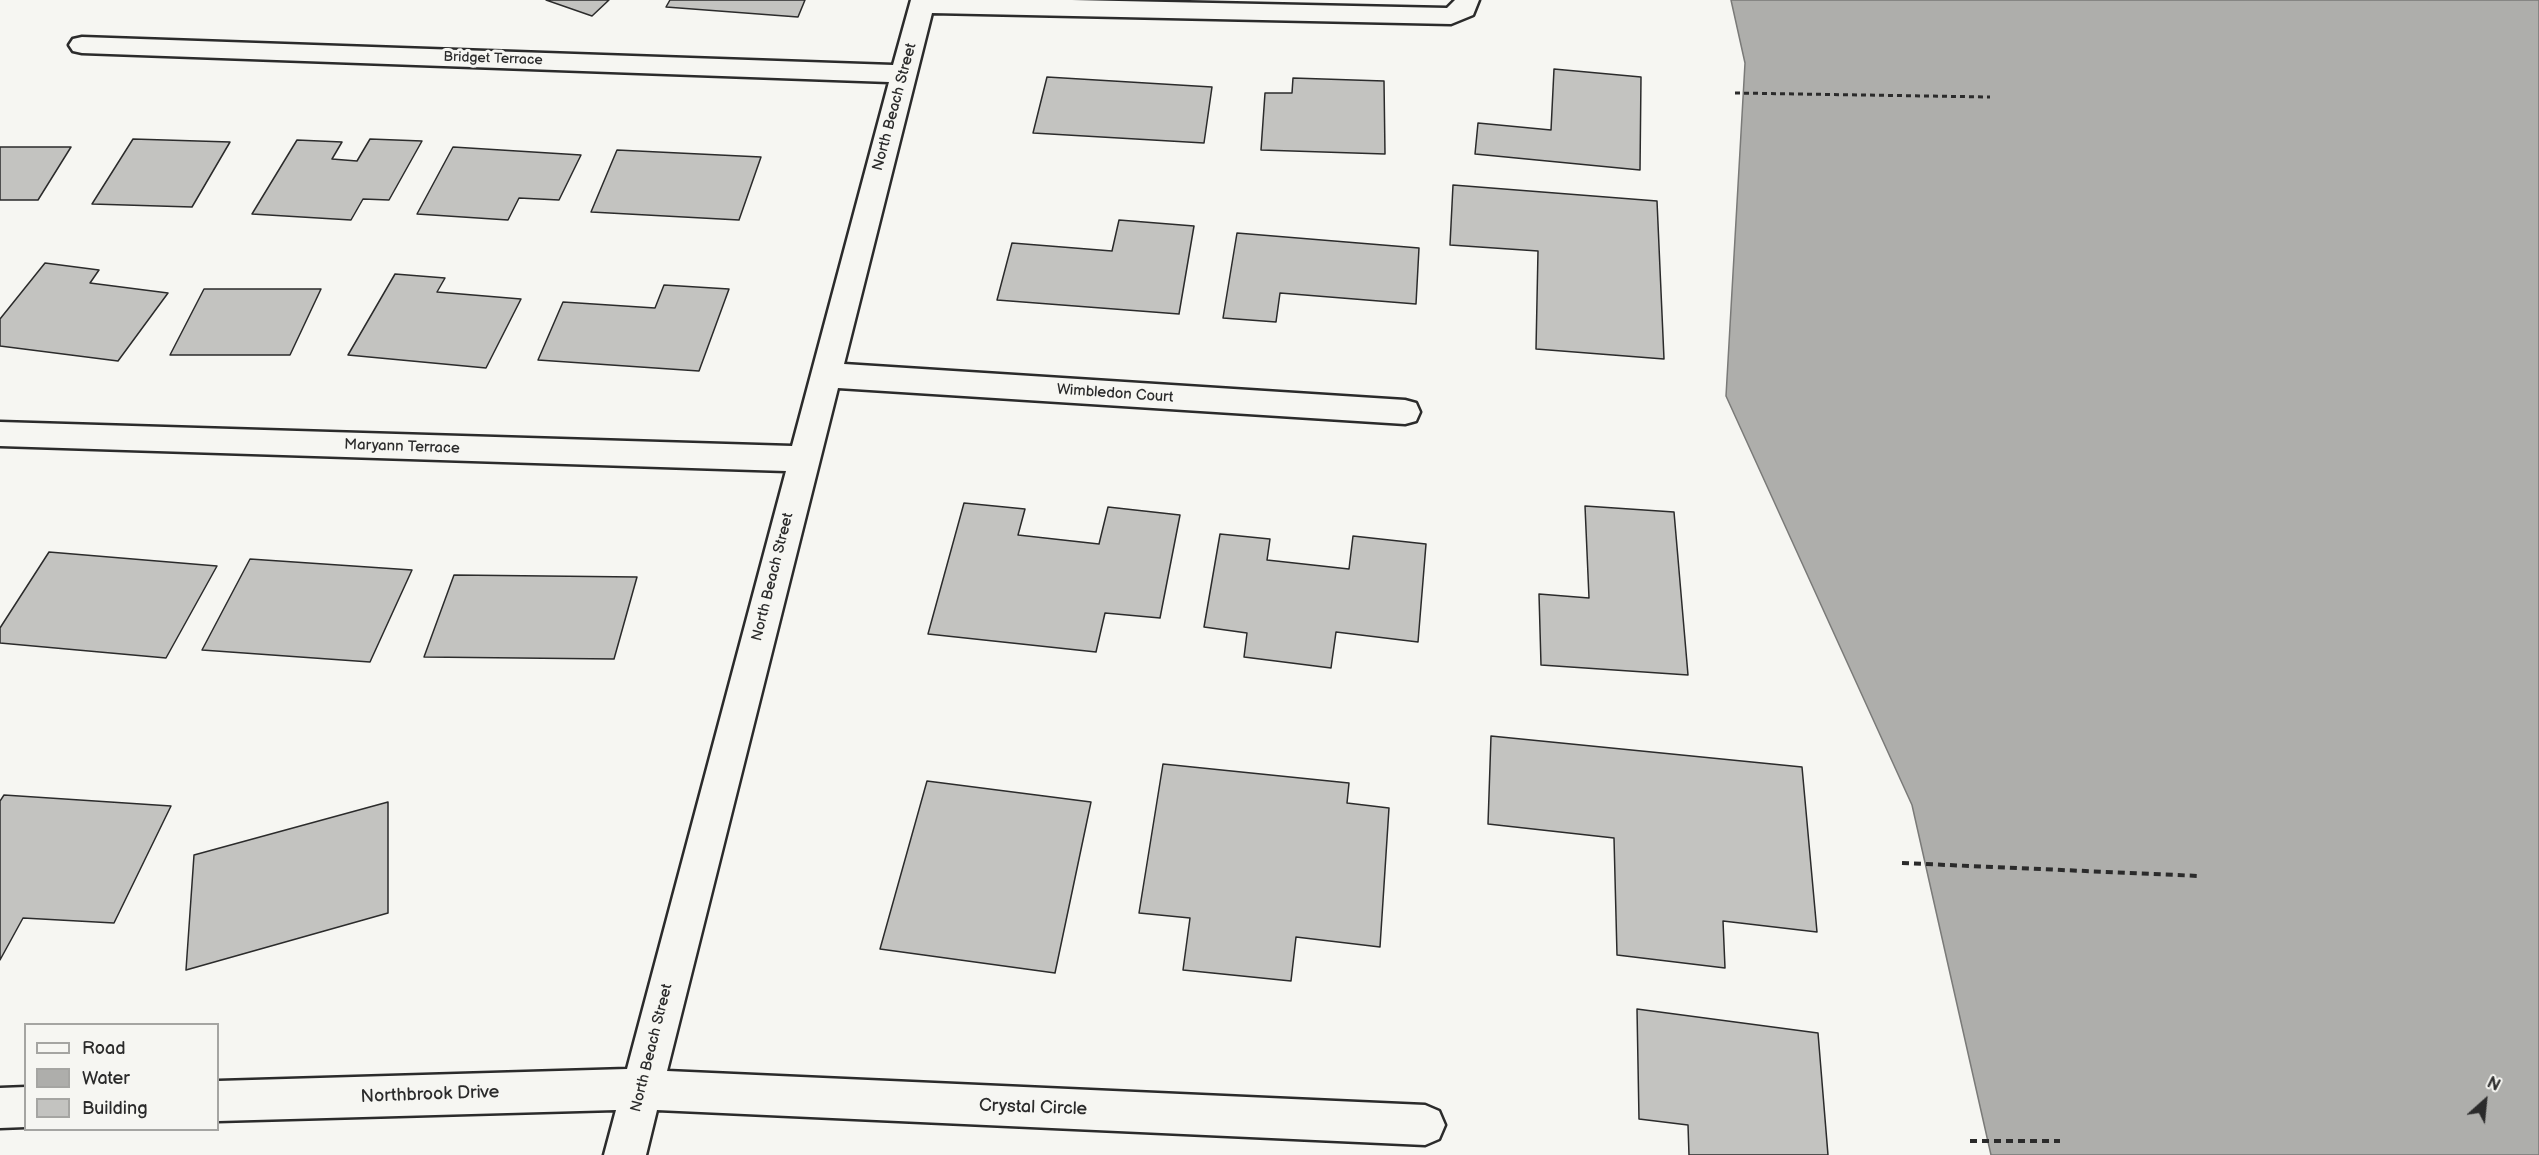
<!DOCTYPE html>
<style>
body{margin:0}
#map{position:relative;width:2539px;height:1155px;overflow:hidden;background:#f6f6f2;font-family:"Balsamiq Sans",sans-serif}
canvas{display:block}
.legend{position:absolute;left:24px;top:1023px;width:195px;height:108px;box-sizing:border-box;background:#f6f6f2;border:2px solid #a5a5a2;margin:0;padding:8px 10px;list-style:none;font-size:18px;color:#2b2b2b}
.legend li{display:flex;align-items:center;gap:12px;height:30px}
.legend b{width:30px;border:2px solid #a5a5a2}
.north{position:absolute;left:2455px;top:1071px;width:60px;height:60px;-webkit-text-stroke:4px #f6f6f2;paint-order:stroke;rotate:27deg;font-size:16px;font-weight:700;line-height:24px;text-align:center;color:#2b2b2b}
.north::after{content:'';display:block;margin:auto;width:21px;height:27px;background:#2b2b2b;clip-path:polygon(50% 0,100% 100%,50% 72%,0 100%)}
</style>
<div id="map">
<canvas width="2539" height="1155"></canvas>
<ul class="legend">
<li><b style="height:8px;background:#f6f6f2"></b>Road</li>
<li><b style="height:16px;background:#aeaeab"></b>Water</li>
<li><b style="height:16px;background:#c3c3c0"></b>Building</li>
</ul>
<div class="north">N</div>
</div>
<script>
const c = document.querySelector('canvas').getContext('2d');
c.lineJoin = 'round';
function fill(path, color) { c.fillStyle = color; c.fill(path, 'evenodd'); }
function trace(path, color, width, dash) { c.strokeStyle = color; c.lineWidth = width; c.lineCap = dash ? 'butt' : 'round'; c.setLineDash(dash || []); c.stroke(path); }
function label(font, color, halo, rows, align = 'center') {
  c.font = font + ' "Balsamiq Sans",sans-serif'; c.lineWidth = 6; c.setLineDash([]); c.textBaseline = 'middle'; c.strokeStyle = halo; c.fillStyle = color; for (const [text, x, y, turn = 0] of rows) {
    c.save(); c.translate(x, y); c.rotate((+turn || 0) * Math.PI / 180); c.textAlign = isNaN(turn) ? turn : align; if (halo) c.strokeText(text, 0, 0); c.fillText(text, 0, 0); c.restore();
  }
}
const water = new Path2D(`
 M 1731,0 L 2539,0 L 2539,1155 L 1991,1155 L 1912,805 L 1726,396 L 1745,63 Z`);
const building = new Path2D(`
 M 546,0 L 609,0 L 592,16 Z
 M 670,0 L 805,0 L 798,17 L 666,7 Z
 M 1554,69 L 1641,77 L 1640,170 L 1475,154 L 1478,123 L 1551,130 Z
 M 1047,77 L 1212,87 L 1204,143 L 1033,133 Z
 M 1293,78 L 1384,81 L 1385,154 L 1261,150 L 1265,93 L 1292,93 Z
 M 133,139 L 230,142 L 192,207 L 92,204 Z
 M 370,139 L 422,141 L 389,200 L 363,199 L 351,220 L 252,214 L 297,140 L 342,142 L 332,159 L 357,161 Z
 M 0,147 L 71,147 L 38,200 L 0,200 Z
 M 453,147 L 581,155 L 559,200 L 519,198 L 508,220 L 417,214 Z
 M 617,150 L 761,157 L 739,220 L 591,212 Z
 M 1453,185 L 1657,201 L 1664,359 L 1536,349 L 1538,251 L 1450,245 Z
 M 1119,220 L 1194,226 L 1179,314 L 997,300 L 1012,243 L 1112,251 Z
 M 1237,233 L 1419,248 L 1416,304 L 1280,293 L 1276,322 L 1223,318 Z
 M 45,263 L 99,270 L 90,283 L 168,293 L 118,361 L 0,346 L 0,319 Z
 M 395,274 L 445,278 L 437,292 L 521,299 L 486,368 L 348,355 Z
 M 664,285 L 729,289 L 699,371 L 538,360 L 563,302 L 655,308 Z
 M 204,289 L 321,289 L 290,355 L 170,355 Z
 M 964,503 L 1025,509 L 1018,535 L 1099,544 L 1108,507 L 1180,515 L 1160,618 L 1105,613 L 1096,652 L 928,634 Z
 M 1585,506 L 1674,512 L 1688,675 L 1541,665 L 1539,594 L 1589,598 Z
 M 1220,534 L 1270,539 L 1267,560 L 1349,569 L 1353,536 L 1426,544 L 1418,642 L 1336,632 L 1331,668 L 1244,657 L 1247,633 L 1204,627 Z
 M 49,552 L 217,566 L 166,658 L 0,643 L 0,628 Z
 M 250,559 L 412,570 L 370,662 L 202,650 Z
 M 454,575 L 637,577 L 614,659 L 424,657 Z
 M 1491,736 L 1802,767 L 1817,932 L 1723,921 L 1725,968 L 1617,955 L 1614,838 L 1488,824 Z
 M 1163,764 L 1349,783 L 1347,803 L 1389,808 L 1380,947 L 1296,937 L 1291,981 L 1183,970 L 1190,918 L 1139,913 Z
 M 927,781 L 1091,802 L 1055,973 L 880,949 Z
 M 4,795 L 171,806 L 114,923 L 23,918 L 0,960 L 0,801 Z
 M 388,802 L 388,913 L 186,970 L 194,855 Z
 M 1637,1009 L 1818,1033 L 1828,1155 L 1689,1155 L 1688,1125 L 1639,1119 Z`);
const pathFar1 = new Path2D(`
 M 1735,93 L 1990,97`);
const path = new Path2D(`
 M 1902,863 L 2199,876
 M 1970,1141 L 2060,1141`);
const minor = new Path2D(`
 M 911,0 L 1072,0 L 1447,8 L 1455,0 L 1479,0 L 1473,15 L 1451,24 L 932,13 L 844,364 L 1405,400 L 1416,403 L 1420,412 L 1416,421 L 1405,424 L 838,388 L 667,1071 L 1425,1105 L 1439,1111 L 1445,1125 L 1439,1139 L 1425,1145 L 657,1110 L 646,1155 L 604,1155 L 616,1110 L 218,1121 L 218,1081 L 627,1069 L 786,471 L 0,446 L 0,422 L 792,446 L 889,82 L 82,53 L 73,51 L 69,45 L 73,39 L 82,37 L 893,65 Z
 M 26,1087 L 26,1127 L 0,1128 L 0,1088 Z`);
const farStreetnames = [
 ["Bridget Terrace",493,59,2]
];
const streetNames = [
 ["North Beach Street",895,107,-75],
 ["Wimbledon Court",1115,394,4],
 ["Maryann Terrace",402,447,2],
 ["North Beach Street",773,577,-76],
 ["North Beach Street",652,1048,-76]
];
const nearStreetnames = [
 ["Northbrook Drive",430,1095,-2],
 ["Crystal Circle",1033,1108,2]
];
fill(water, '#aeaeab');
trace(water, '#7a7a78', 1.5);
fill(building, '#c3c3c0');
trace(building, '#2b2b2b', 1.5);
trace(minor, '#2b2b2b', 5);
trace(pathFar1, '#2b2b2b', 3, [5, 4]);
trace(path, '#2b2b2b', 4, [7, 5]);
fill(minor, '#f6f6f2');
label('14px', '#2b2b2b', '#f6f6f2', farStreetnames);
label('15px', '#2b2b2b', '#f6f6f2', streetNames);
label('18px', '#2b2b2b', '#f6f6f2', nearStreetnames);
</script>
